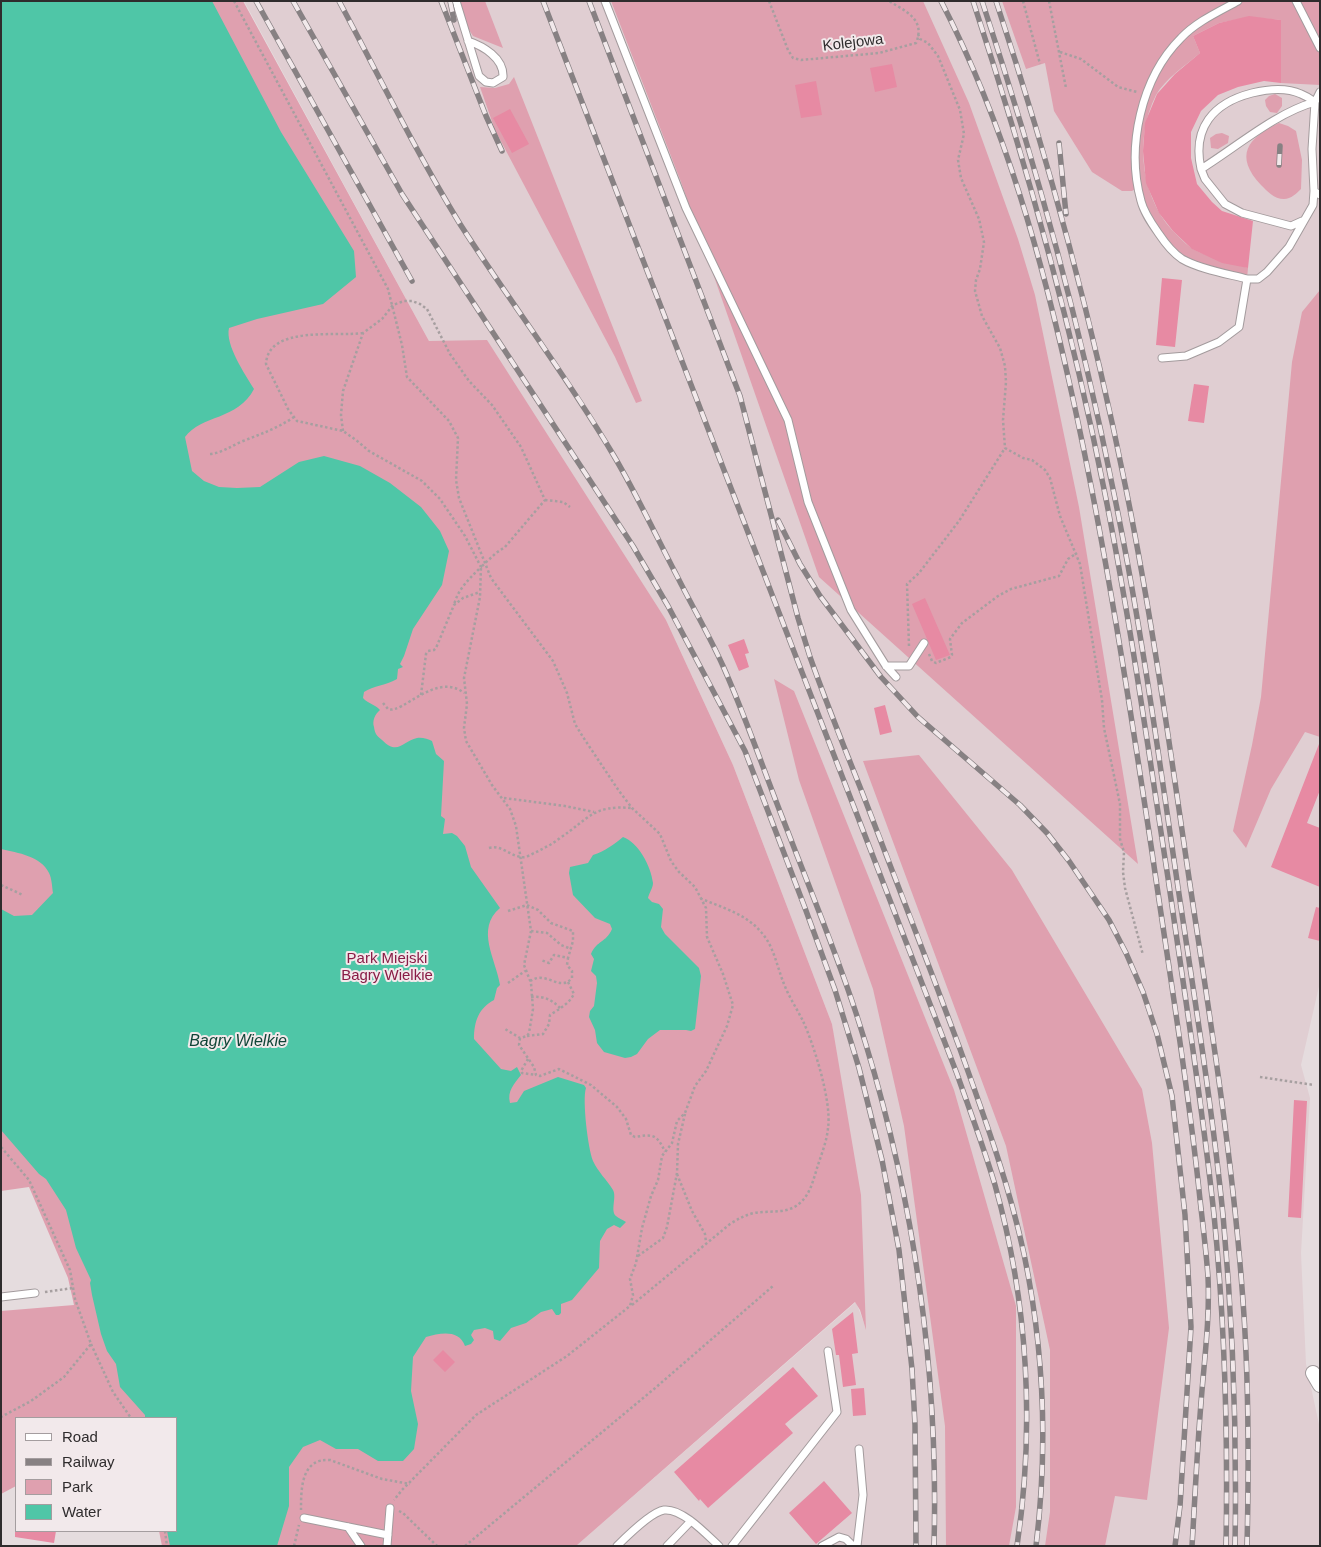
<!DOCTYPE html>
<style>
body{margin:0}
#map{position:relative;width:1321px;height:1547px;overflow:hidden;background:#e5dcde;font-family:Arial,sans-serif}
canvas{display:block}
.frame{position:absolute;inset:0;border:2px solid #2f2c2d;pointer-events:none}
.legend{position:absolute;left:15px;top:1417px;width:162px;height:115px;box-sizing:border-box;background:#f2e9eb;border:1px solid #a49d9f;margin:0;padding:6px 9px;list-style:none;font-size:15px;color:#2f2c2d}
.legend li{display:flex;align-items:center;gap:10px;height:25px}
.legend b{width:25px;border:1px solid #a49d9f}
</style>
<div id="map">
<canvas width="1321" height="1547"></canvas>
<div class="frame"></div>
<ul class="legend">
<li><b style="height:6px;background:#fff"></b>Road</li>
<li><b style="height:6px;background:#878183"></b>Railway</li>
<li><b style="height:14px;background:#dfa0af"></b>Park</li>
<li><b style="height:14px;background:#4fc6a7"></b>Water</li>
</ul>
</div>
<script>
const c = document.querySelector('canvas').getContext('2d');
c.lineJoin = 'round';
function fill(path, color) { c.fillStyle = color; c.fill(path, 'evenodd'); }
function trace(path, color, width, dash) { c.strokeStyle = color; c.lineWidth = width; c.lineCap = dash ? 'butt' : 'round'; c.setLineDash(dash || []); c.stroke(path); }
function label(font, color, halo, rows, align = 'center') {
  c.font = font + ' Arial,sans-serif'; c.lineWidth = 4; c.setLineDash([]); c.textBaseline = 'middle'; c.strokeStyle = halo; c.fillStyle = color; for (const [text, x, y, turn = 0] of rows) {
    c.save(); c.translate(x, y); c.rotate((+turn || 0) * Math.PI / 180); c.textAlign = isNaN(turn) ? turn : align; if (halo) c.strokeText(text, 0, 0); c.fillText(text, 0, 0); c.restore();
  }
}
const built = new Path2D(`
 M 244,1 L 1320,1 L 1320,982 L 1301,1065 L 1310,1098 L 1301,1253 L 1306,1364 L 1320,1429 L 1320,1546 L 576,1546 L 856,1302 L 865,1326 L 832,1024 L 733,765 L 666,620 L 429,341 Z`);
const green = new Path2D(`
 M 1,1 L 243,1 L 429,341 L 487,340 L 666,620 L 733,765 L 832,1024 L 861,1195 L 866,1330 L 860,1310 L 855,1302 L 576,1546 L 162,1546 L 159,1531 L 176,1531 L 176,1418 L 16,1418 L 16,1486 L 1,1494 L 1,1311 L 74,1305 L 68,1278 L 29,1187 L 1,1191 Z
 M 459,1 L 485,1 L 503,48 L 473,36 L 466,25 Z
 M 611,1 L 923,1 L 969,103 L 1018,239 L 1035,295 L 1079,507 L 1138,864 L 819,577 L 681,182 Z
 M 1002,1 L 1320,1 L 1320,85 L 1281,83 L 1281,20 L 1249,17 L 1219,23 L 1193,36 L 1200,53 C 1186,65 1165,79 1156,95 C 1133,140 1141,203 1179,237 C 1183,241 1188,246 1193,249 C 1210,258 1230,262 1248,268 L 1247,279 L 1182,259 L 1152,224 L 1138,187 L 1132,191 L 1122,191 L 1092,172 L 1054,111 L 1045,63 L 1026,69 Z
 M 514,77 L 642,401 L 636,403 L 615,357 L 495,130 L 480,87 L 495,88 L 509,84 Z
 M 1275,94 L 1282,98 L 1282,106 L 1277,113 L 1270,112 L 1266,106 L 1265,100 L 1269,96 Z
 M 1279,123 L 1288,126 L 1296,131 L 1302,160 L 1301,189 C 1297,193 1291,199 1284,199 C 1274,199 1267,191 1261,185 C 1234,156 1247,138 1279,123 Z
 M 1222,133 L 1229,136 L 1228,143 L 1218,149 L 1211,148 L 1210,138 L 1216,134 Z
 M 1320,290 L 1320,737 L 1305,732 L 1271,789 L 1246,848 L 1233,831 L 1252,745 L 1261,697 L 1292,362 L 1302,312 Z
 M 774,679 L 794,691 L 954,1090 L 1016,1306 L 1016,1507 L 1009,1546 L 946,1546 L 945,1426 L 904,1126 L 873,989 L 799,780 Z
 M 919,755 L 1012,870 L 1142,1089 L 1152,1143 L 1169,1328 L 1147,1500 L 1115,1496 L 1105,1546 L 1045,1546 L 1050,1512 L 1050,1350 L 1006,1146 L 863,761 Z`);
const water = new Path2D(`
 M 1,1 L 212,1 L 281,132 L 354,251 L 356,277 L 323,304 L 257,319 L 229,328 C 225,345 245,374 254,389 C 238,420 201,415 185,437 L 192,471 L 204,481 L 219,487 L 237,488 L 260,487 L 299,462 L 324,456 L 360,466 L 390,483 L 421,507 L 440,531 L 449,551 L 442,585 L 413,629 L 404,656 L 400,664 L 403,667 L 398,669 L 397,679 C 387,685 373,686 364,692 L 363,698 C 368,704 375,704 380,710 C 375,714 372,721 374,727 C 375,734 377,736 382,740 C 398,756 403,741 417,738 C 422,737 428,739 432,741 L 436,754 L 444,761 L 441,816 L 445,819 L 443,834 L 452,833 L 457,836 L 465,846 L 471,867 L 500,908 C 475,929 496,959 500,985 L 497,988 L 494,1000 C 479,1008 474,1021 474,1039 L 501,1069 L 511,1071 L 517,1067 L 521,1075 C 514,1084 507,1091 510,1103 L 517,1102 L 524,1091 L 558,1077 L 584,1085 L 586,1088 C 582,1099 588,1149 593,1161 C 598,1172 607,1180 613,1190 C 617,1197 610,1211 616,1216 C 618,1218 623,1220 626,1222 L 620,1228 L 614,1225 L 607,1229 L 600,1241 L 599,1268 L 572,1300 L 561,1304 L 561,1313 L 559,1315 L 556,1315 L 552,1309 L 541,1312 L 526,1323 L 511,1328 L 500,1341 L 494,1339 L 493,1331 L 485,1328 L 474,1330 L 471,1335 L 474,1340 L 471,1344 L 465,1346 C 459,1329 440,1333 426,1337 L 413,1357 L 411,1391 L 418,1424 L 414,1449 L 403,1461 L 378,1461 L 358,1449 L 336,1449 L 320,1440 L 303,1447 L 289,1467 L 289,1506 L 277,1546 L 170,1546 L 167,1531 L 176,1531 L 176,1418 L 145,1418 L 145,1415 L 120,1387 L 116,1364 L 107,1351 L 101,1334 L 92,1295 L 90,1283 L 91,1280 L 76,1248 L 66,1210 L 46,1179 L 39,1174 L 1,1130 L 1,909 L 14,916 L 32,915 L 53,893 C 52,887 52,879 49,873 C 41,856 18,853 1,849 Z
 M 623,837 C 638,842 651,866 653,883 C 653,888 649,893 648,898 L 652,902 L 659,904 L 663,909 L 661,927 L 665,934 L 699,968 L 701,976 L 695,1029 L 691,1031 L 686,1030 L 660,1030 L 648,1039 L 637,1054 L 631,1057 L 625,1058 L 604,1052 L 597,1043 L 595,1030 L 589,1017 L 590,1011 L 594,1006 L 597,983 L 596,976 L 591,971 L 594,959 L 591,954 C 597,940 606,943 612,929 L 610,924 L 595,918 L 573,895 L 569,873 L 570,867 L 588,863 L 593,855 C 605,851 613,845 623,837 Z`);
const building = new Path2D(`
 M 1249,16 L 1281,20 L 1281,83 L 1264,81 L 1238,87 L 1218,95 L 1201,111 L 1191,132 L 1191,158 L 1197,184 L 1212,202 L 1222,211 L 1253,221 L 1248,268 L 1222,263 L 1192,249 L 1173,231 L 1159,213 L 1146,183 L 1143,151 L 1145,123 L 1157,94 L 1175,74 L 1200,53 L 1193,36 L 1219,23 Z
 M 892,64 L 897,87 L 875,92 L 870,68 Z
 M 816,81 L 822,115 L 801,118 L 795,85 Z
 M 510,109 L 529,144 L 512,153 L 493,118 Z
 M 1162,278 L 1182,280 L 1175,347 L 1156,345 Z
 M 1194,384 L 1209,386 L 1204,423 L 1188,421 Z
 M 925,598 L 950,655 L 936,660 L 912,604 Z
 M 744,639 L 749,653 L 745,654 L 749,667 L 739,671 L 728,645 Z
 M 885,705 L 892,732 L 880,735 L 874,708 Z
 M 1319,744 L 1320,790 L 1307,823 L 1320,828 L 1320,887 L 1271,867 Z
 M 1316,907 L 1320,908 L 1320,941 L 1308,938 Z
 M 1294,1100 L 1307,1101 L 1301,1218 L 1288,1217 Z
 M 853,1312 L 858,1353 L 852,1354 L 856,1385 L 843,1387 L 839,1355 L 836,1355 L 832,1329 Z
 M 443,1350 L 455,1362 L 445,1372 L 433,1360 Z
 M 793,1367 L 818,1396 L 785,1424 L 793,1433 L 708,1508 L 700,1499 L 699,1501 L 674,1472 Z
 M 864,1388 L 866,1415 L 853,1416 L 851,1389 Z
 M 824,1481 L 852,1513 L 816,1544 L 789,1513 Z
 M 15,1531 L 56,1531 L 54,1543 L 15,1537 Z`);
const path = new Path2D(`
 M 234,1 L 388,289 L 402,345 L 407,377 L 449,421 L 458,438 L 456,480 L 459,498 L 491,578 L 553,661 L 567,693 L 575,724 L 583,737 L 619,791 L 632,808 L 660,834 L 671,861 L 679,872 L 695,887 L 706,908 L 707,937 L 723,974 L 733,1005 L 727,1026 L 706,1071 L 695,1086 L 685,1113 L 677,1121 L 672,1143 L 662,1156 L 658,1180 L 651,1196 L 642,1228 L 636,1263 L 630,1279 L 633,1295 L 630,1306 L 567,1356 L 476,1415 L 402,1490 L 394,1500
 M 769,1 L 788,50 L 793,58 L 801,60 L 879,53 L 916,43 C 926,19 905,11 889,1
 M 1023,1 L 1040,64
 M 1049,1 L 1066,88
 M 918,34 L 920,39 L 928,43 L 938,56 L 960,110 L 964,134 L 958,160 L 961,178 L 979,219 L 984,242 L 980,269 L 976,280 L 975,291 L 982,316 L 1000,348 L 1005,366 L 1006,382 L 1003,420 L 1005,448 L 1023,458 L 1032,460 L 1045,470 L 1050,478 L 1060,516 L 1080,564 L 1102,700 L 1104,728 L 1120,804 L 1120,839 L 1124,852 L 1123,872 L 1125,888 L 1143,955
 M 1060,52 L 1081,59 L 1118,87 L 1137,92
 M 363,333 C 336,337 268,325 266,364 L 288,409 L 297,421 L 343,431 L 356,440 L 369,451 L 422,481 L 440,499 L 465,536 L 481,567 C 469,579 458,589 454,605
 M 343,431 L 341,415 L 343,391 L 363,333 L 382,319 L 393,305 L 404,301 L 412,301 L 420,304 L 427,309 L 450,354 L 469,381 L 492,405 L 521,447 L 545,500 L 505,547 L 496,553 L 481,567 L 480,597 L 464,678 L 467,704 L 464,728 L 466,741 L 492,785 L 510,809 L 516,826 L 531,931 L 524,965 L 531,983 L 533,1009 L 529,1033 L 527,1036 L 520,1038 L 505,1029
 M 210,454 C 222,453 231,446 243,441 C 261,434 278,428 294,417
 M 545,500 L 563,502 L 570,507
 M 909,646 L 907,584 L 919,573 L 959,521 L 1005,448
 M 929,654 L 932,661 L 936,663 L 951,657 L 952,655 L 950,639 L 962,623 L 998,596 L 1011,589 L 1059,576 L 1068,559 L 1077,553
 M 421,695 L 426,654 L 428,651 L 434,650 L 436,648 L 454,605 L 463,598 L 480,592
 M 383,703 L 388,709 C 402,715 436,671 464,693
 M 504,798 L 565,806 L 594,812
 M 489,848 C 503,844 512,859 526,857 C 538,851 550,846 560,838 C 590,818 592,805 632,808
 M 1,885 L 23,895
 M 508,911 L 527,905 L 538,910 L 551,923 L 573,931 L 573,941 L 568,958
 M 531,931 L 547,933 L 561,945 L 571,949
 M 530,981 C 534,979 538,977 542,978 C 553,979 563,989 572,978 L 572,971 L 567,965 L 568,958 L 554,955 L 549,963 L 541,960
 M 508,983 L 525,971
 M 531,997 C 544,996 551,999 560,1008
 M 527,1036 L 543,1034 L 549,1024 L 550,1015 C 559,1009 569,1004 574,994 L 568,982
 M 520,1038 L 519,1045 L 534,1067 L 536,1075 L 540,1076 L 559,1069 L 591,1085 L 617,1107 L 626,1119 L 631,1135 L 635,1137 C 653,1134 657,1134 665,1152
 M 528,1059 L 521,1071 L 522,1073 L 536,1075
 M 1260,1077 L 1314,1085
 M 1,1147 L 29,1180 L 70,1270 L 75,1299 L 91,1344 L 64,1377 L 31,1401 L 1,1417
 M 677,1174 L 692,1211 L 705,1234 L 706,1242
 M 638,1256 L 663,1238 L 667,1227 L 677,1173 L 678,1144 L 685,1114
 M 45,1292 L 73,1288
 M 632,1305 L 730,1224 C 738,1219 745,1215 754,1213 C 770,1210 788,1215 801,1202 C 811,1193 814,1177 818,1165 C 822,1153 827,1140 828,1128 C 832,1102 814,1045 803,1021 C 797,1009 789,997 784,984 C 777,967 774,946 761,932 C 746,914 723,908 702,899
 M 91,1344 L 113,1392 L 131,1418
 M 301,1510 C 301,1489 301,1458 330,1460 L 382,1479 L 410,1484
 M 399,1511 L 403,1513 L 437,1546
 M 165,1531 L 167,1546
 M 294,1546 L 299,1525
 M 465,1546 L 654,1389 L 773,1286`);
const lane = new Path2D(`
 M 456,1 L 479,76 L 486,82 L 493,83 L 503,77 C 504,58 483,46 468,41
 M 605,1 L 686,208 L 788,420 L 808,502 L 851,610 L 886,666 L 896,677
 M 1238,1 C 1218,12 1196,22 1181,38 C 1141,78 1126,147 1141,201 C 1144,213 1152,224 1159,234 C 1165,243 1173,253 1182,259 C 1199,269 1228,274 1247,279
 M 1296,1 L 1320,48
 M 1201,169 C 1192,128 1213,103 1252,93 C 1268,89 1286,87 1301,94 C 1306,96 1311,99 1315,102 L 1320,92
 M 1302,221 L 1291,226 L 1242,213 L 1225,204 L 1205,179 L 1201,169 C 1235,148 1277,112 1315,102 L 1312,149 L 1314,191
 M 1162,358 L 1186,356 L 1219,342 L 1239,327 L 1247,279 L 1258,279 L 1267,272 L 1289,247 L 1313,205 L 1314,191 L 1320,195
 M 886,666 L 909,666 L 924,643
 M 1,1297 L 35,1293
 M 304,1518 L 388,1535
 M 348,1527 L 361,1546
 M 387,1546 L 390,1508
 M 617,1546 C 627,1536 651,1512 664,1510 C 682,1508 706,1534 719,1546
 M 667,1546 L 691,1521
 M 732,1546 L 837,1412 L 828,1351
 M 822,1546 L 839,1537 L 846,1539 L 853,1546
 M 857,1546 L 863,1495 L 859,1449`);
const street = new Path2D(`
 M 1313,1373 L 1320,1385`);
const rail = new Path2D(`
 M 256,1 L 412,281
 M 293,1 L 402,194 L 633,546 L 668,606 L 745,751 L 805,908 L 835,990 L 859,1068 L 882,1160 L 899,1250 L 912,1369 L 915,1425 L 916,1546
 M 339,1 C 379,76 416,152 460,224 C 510,302 567,376 614,456 C 637,495 656,536 677,576 C 692,606 709,635 723,666 C 747,720 766,777 788,832 C 811,892 836,952 856,1013 C 912,1185 939,1365 934,1546
 M 441,1 L 486,116 L 502,151
 M 450,1 L 454,20
 M 543,1 L 957,1074 C 970,1111 984,1148 995,1185 C 1028,1302 1035,1426 1017,1546
 M 589,1 L 740,396 L 798,618 L 810,657 C 826,702 844,747 862,792 C 895,877 928,963 960,1049 C 984,1116 1009,1184 1024,1254 C 1044,1350 1048,1448 1036,1546
 M 941,1 C 1006,127 1043,262 1073,399 C 1106,549 1129,700 1152,852 C 1168,964 1187,1077 1199,1190 C 1202,1219 1206,1248 1208,1277 C 1210,1319 1204,1362 1201,1403 C 1197,1451 1195,1498 1192,1546
 M 973,1 C 1026,162 1071,323 1104,489 C 1130,618 1148,748 1168,878 C 1184,990 1202,1102 1214,1215 C 1225,1325 1228,1435 1226,1546
 M 982,1 C 1035,161 1080,324 1113,489 C 1141,623 1159,759 1179,894 C 1195,1001 1212,1107 1223,1215 C 1233,1325 1237,1435 1235,1546
 M 996,1 C 1049,161 1093,324 1126,489 C 1152,618 1170,748 1189,878 C 1210,1019 1233,1159 1243,1301 C 1249,1383 1249,1464 1247,1546
 M 1059,143 L 1066,214
 M 1279,165 L 1280,146
 M 778,520 L 800,564 L 820,596 L 881,677 L 918,717 L 1020,805 L 1047,833 L 1069,861 L 1109,920 L 1126,953 L 1143,992 L 1157,1034 L 1172,1096 L 1185,1215 L 1191,1327 L 1180,1506 L 1175,1546`);
const streetNames = [
 ["Kolejowa",853,43,-7]
];
const parkNames = [
 ["Park Miejski",387,959],
 ["Bagry Wielkie",387,976]
];
const waterNames = [
 ["Bagry Wielkie",238,1042]
];
fill(built, '#e0ced2');
fill(green, '#dfa0af');
fill(water, '#4fc6a7');
fill(building, '#e78aa3');
trace(lane, '#a39b9d', 9);
trace(street, '#a39b9d', 16);
trace(path, '#a69fa0', 2.5, [2.5, 2.5]);
trace(lane, '#fff', 7);
trace(street, '#fff', 14);
trace(rail, '#878183', 5.5);
trace(rail, '#f2e9eb', 4, [11]);
label('15px', '#2f2c2d', '#f2e9eb', streetNames);
label('15px', '#891c46', '#f2e9eb', parkNames);
label('italic 16px', '#114538', '#f2e9eb', waterNames);
</script>
